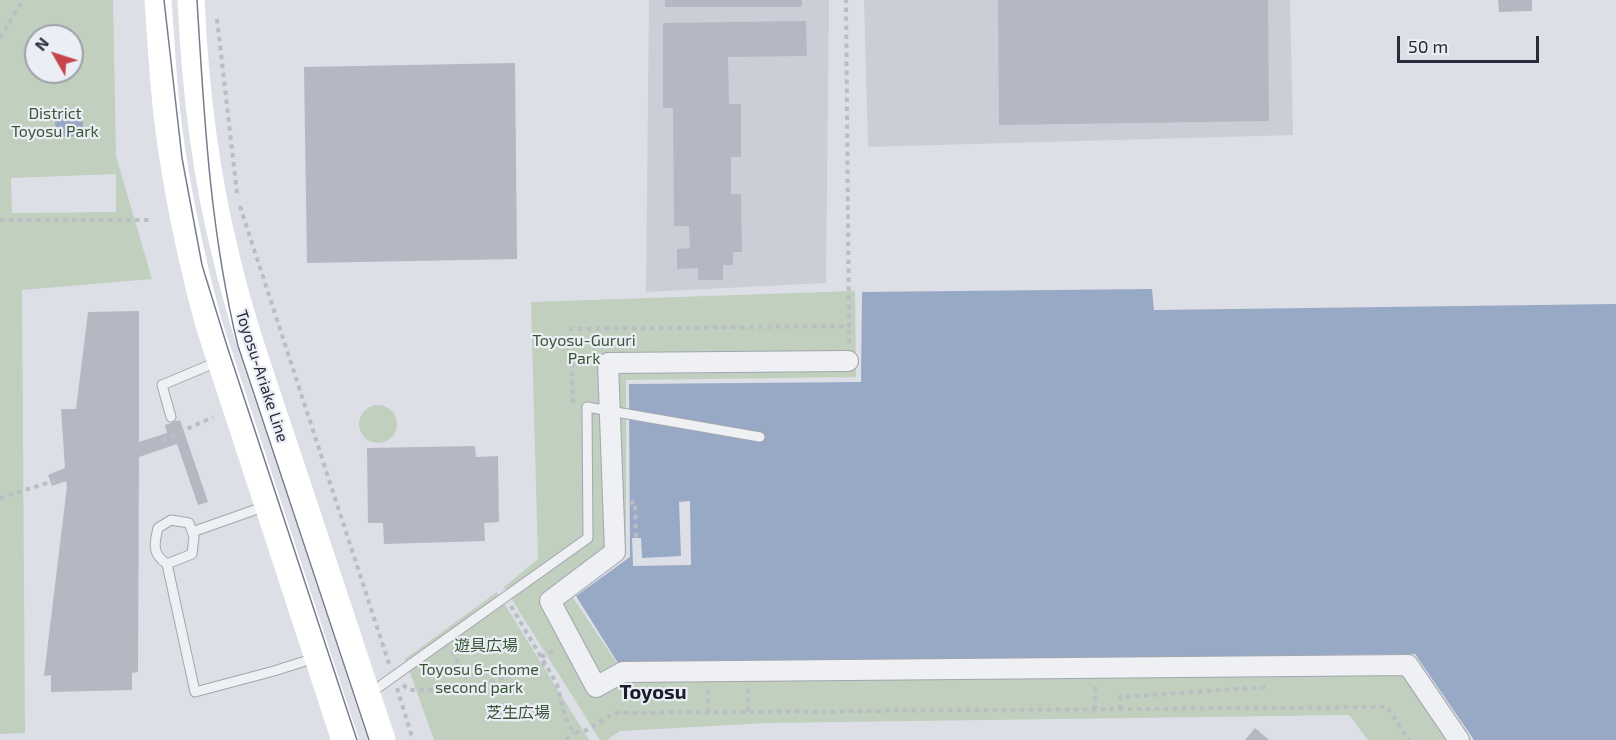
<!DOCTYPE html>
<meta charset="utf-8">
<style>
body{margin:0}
#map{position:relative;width:1616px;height:740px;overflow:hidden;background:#dcdfe6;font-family:"Exo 2",sans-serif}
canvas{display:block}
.north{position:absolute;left:24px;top:24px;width:60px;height:60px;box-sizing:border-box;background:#ebeef4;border:2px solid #9da0aa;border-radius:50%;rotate:309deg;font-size:16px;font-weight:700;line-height:24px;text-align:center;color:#272c3b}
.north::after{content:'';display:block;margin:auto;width:21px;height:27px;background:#c7454a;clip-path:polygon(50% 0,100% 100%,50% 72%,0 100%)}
.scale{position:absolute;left:1397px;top:36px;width:142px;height:27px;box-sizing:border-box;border:3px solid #272c3b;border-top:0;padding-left:8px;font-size:18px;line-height:21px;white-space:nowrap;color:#272c3b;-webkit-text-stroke:4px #ebeef4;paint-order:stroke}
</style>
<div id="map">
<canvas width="1616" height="740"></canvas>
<div class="north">N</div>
<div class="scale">50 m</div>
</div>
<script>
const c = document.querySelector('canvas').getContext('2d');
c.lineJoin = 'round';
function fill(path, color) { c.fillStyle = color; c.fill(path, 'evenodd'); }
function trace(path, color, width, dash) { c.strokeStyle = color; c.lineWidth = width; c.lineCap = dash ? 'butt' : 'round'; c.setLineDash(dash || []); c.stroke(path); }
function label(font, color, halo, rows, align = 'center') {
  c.font = font + ' "Exo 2","Noto Sans JP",sans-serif'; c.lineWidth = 4.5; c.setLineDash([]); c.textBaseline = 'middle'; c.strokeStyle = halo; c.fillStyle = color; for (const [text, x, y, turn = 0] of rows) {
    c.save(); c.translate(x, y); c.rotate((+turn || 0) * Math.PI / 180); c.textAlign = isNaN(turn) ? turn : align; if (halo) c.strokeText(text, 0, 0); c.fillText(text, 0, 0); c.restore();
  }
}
const built = new Path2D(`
 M 649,0 L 829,0 L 826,283 L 646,292 Z
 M 864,0 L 1290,0 L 1293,135 L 868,147 Z`);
const green = new Path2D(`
 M 0,0 L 113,0 L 116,156 L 152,279 L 22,290 L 25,733 L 0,734 ZM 36,36 L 72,36 L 72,72 L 36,72 ZM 116,174 L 116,212 L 12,213 L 11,178 Z
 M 855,291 L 856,377 L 626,380 L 626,554 L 571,595 L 617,663 L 1413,656 L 1471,740 L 1368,740 L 1349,715 L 767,723 L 620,731 L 607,740 L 600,740 L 504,587 L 538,559 L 531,302 Z
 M359 424a19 19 0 1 1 38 0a19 19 0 1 1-38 0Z
 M 497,592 L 589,740 L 434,740 L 405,659 Z`);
const water = new Path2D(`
 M55 123a14 14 0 1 1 28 0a14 14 0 1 1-28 0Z
 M 1152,289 L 1154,310 L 1616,304 L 1616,740 L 1474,740 L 1415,654 L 618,663 L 576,596 L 630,557 L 629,384 L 861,382 L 862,292 Z`);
const pier = new Path2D(`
 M 690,501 L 691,565 L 633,566 L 632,538 L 641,538 L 642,558 L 681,556 L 679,502 Z`);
const building = new Path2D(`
 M 665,0 L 802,0 L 802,7 L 665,7 Z
 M 998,0 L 1268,0 L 1269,121 L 999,125 Z
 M 1498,0 L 1532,0 L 1532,11 L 1499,12 Z
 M 806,21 L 807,56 L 728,57 L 729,104 L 741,104 L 741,157 L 731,157 L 731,194 L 741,194 L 742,252 L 733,252 L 733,265 L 723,265 L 723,280 L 698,280 L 698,268 L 677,269 L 677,249 L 690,248 L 689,226 L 674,226 L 673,108 L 663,108 L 663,23 Z
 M 515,63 L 517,259 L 307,263 L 304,67 Z
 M 139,311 L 139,442 L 167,433 L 165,425 L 180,420 L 208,502 L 198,505 L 177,444 L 139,457 L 138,672 L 132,673 L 132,690 L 51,692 L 51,675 L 44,676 L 67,486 L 66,481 L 52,486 L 48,475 L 65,468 L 61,409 L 76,409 L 88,312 Z
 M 475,446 L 476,457 L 498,456 L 499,522 L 484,523 L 485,541 L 384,544 L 383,523 L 368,523 L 367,448 Z
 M 1255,728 L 1269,740 L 1245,740 Z`);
const path = new Path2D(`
 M 217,19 L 237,193
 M 0,38 L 23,0
 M 240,206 L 389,664
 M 0,220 L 149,220
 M 849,343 L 849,326
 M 573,403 L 571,329 L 849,326 L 846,0
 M 163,440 L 213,417
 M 0,498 L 56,480
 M 630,503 L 635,502 L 636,538
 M 511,606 L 557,684 L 565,718 L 574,733 L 587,730 L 614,713 L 1387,707 L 1409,740
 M 452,651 L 472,688
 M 541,657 L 556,649
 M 403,685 L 410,690 L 472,688 L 545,664
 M 1095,687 L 1095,709
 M 397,688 L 413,740
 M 748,689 L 748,712
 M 708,690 L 708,712
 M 1120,709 L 1120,697 L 1266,687
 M 566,740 L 574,733`);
const lane = new Path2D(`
 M 171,417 L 162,385 L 217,362
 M 192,532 L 266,506
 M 167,564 L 192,554 L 194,537 L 189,523 L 171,520 L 158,528 C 154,544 152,554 167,564 L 195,692 L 274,671 L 315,658
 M 369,694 L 588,538 L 587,407 L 760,437`);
const street = new Path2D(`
 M 848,361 L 608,363 L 615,552 L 550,601 L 596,687 L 623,672 L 1408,665 L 1459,740`);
const secondary = new Path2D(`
 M 158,0 C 161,41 163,83 168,123 C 177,192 191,259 209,325 L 345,740
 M 191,0 C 195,86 205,173 226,256 C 242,325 267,393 289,460 C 320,553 351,647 382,740`);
const tram = new Path2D(`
 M 164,0 L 182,158 L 202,265 L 227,346 L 357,740
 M 197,0 C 204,116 210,232 238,346 L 369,740`);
const parkNames = [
 ["District",55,114],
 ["Toyosu Park",55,132],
 ["Toyosu-Gururi",584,341],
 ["Park",584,359],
 ["遊具広場",486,646],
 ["Toyosu 6-chome",479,670],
 ["second park",479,688],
 ["芝生広場",518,713]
];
const streetNames = [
 ["Toyosu-Ariake Line",262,376,72]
];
const quarterNames = [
 ["Toyosu",653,692]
];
fill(built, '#cbced7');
fill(green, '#c0cfbe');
fill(water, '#98a9c5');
fill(pier, '#dcdfe6');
fill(building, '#b4b8c2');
trace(lane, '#a2a6af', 11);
trace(street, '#a2a6af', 22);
trace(path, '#bbbdc4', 4, [4.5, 4.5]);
trace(lane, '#eff0f4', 9);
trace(street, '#eff0f4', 20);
trace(secondary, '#fff', 27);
trace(tram, '#777d8f', 1.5);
label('16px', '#375635', '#ebeef4', parkNames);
label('16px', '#272c3b', '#ebeef4', streetNames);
label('bold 20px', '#191d2c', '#ebeef4', quarterNames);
</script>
